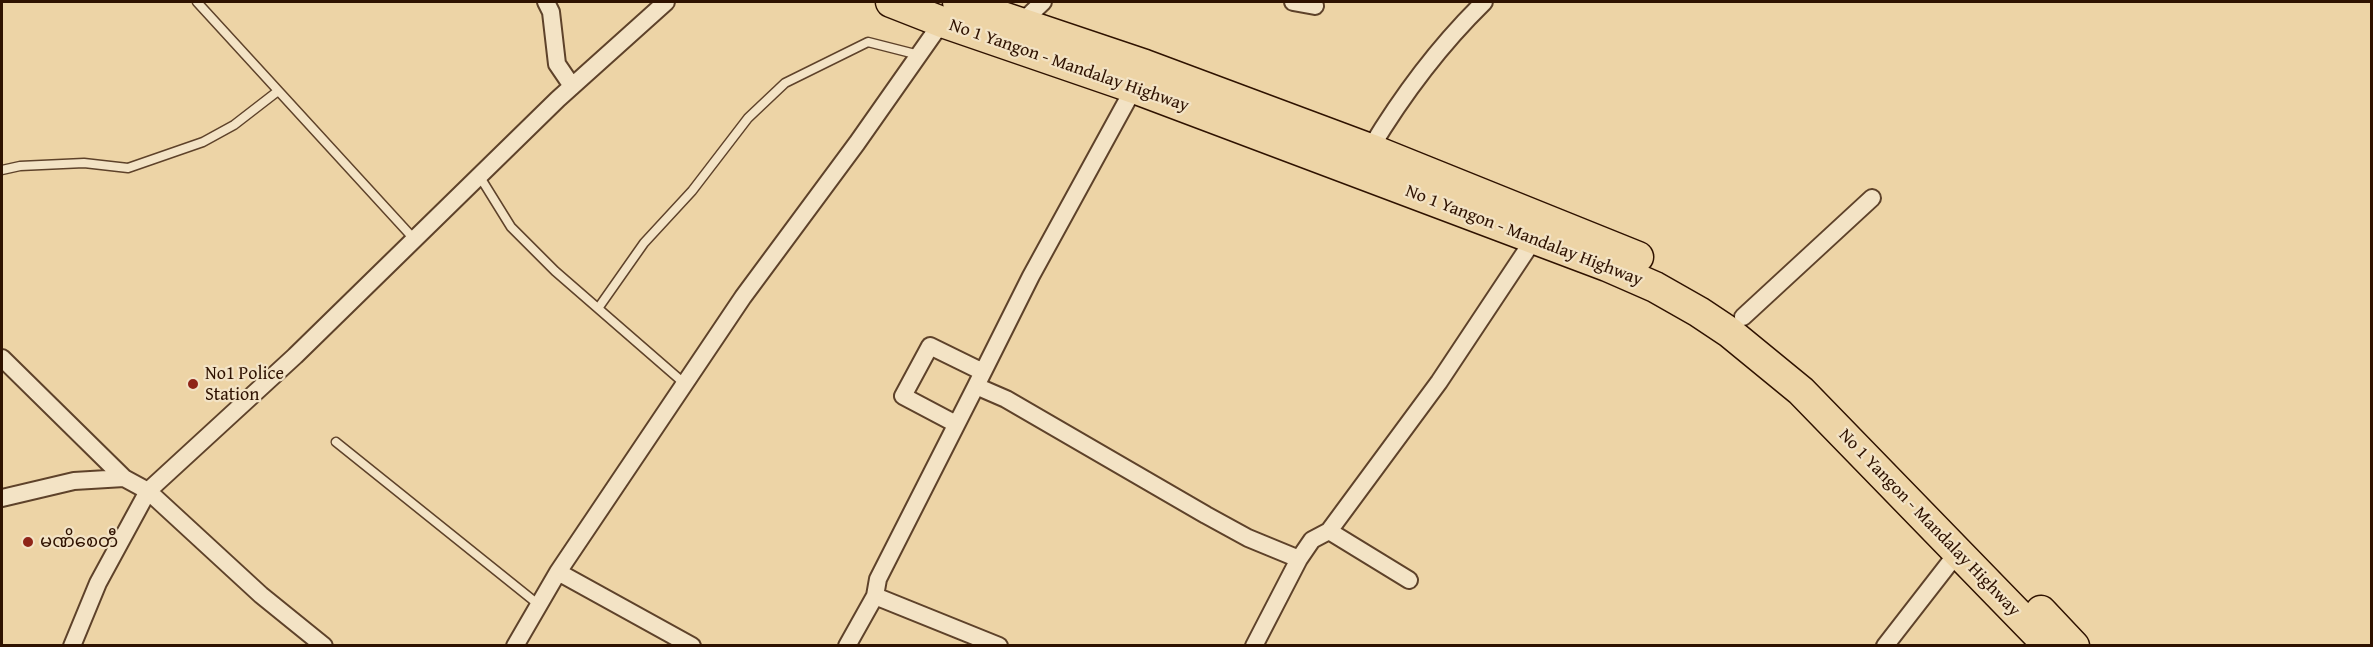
<!DOCTYPE html>
<meta charset="utf-8">
<style>
body{margin:0}
#map{position:relative;width:2373px;height:647px;overflow:hidden;background:#edd4a6;font-family:"Gentium Book Plus",serif}
canvas{display:block}
.frame{position:absolute;inset:0;border:3px solid #2f1200;pointer-events:none}
</style>
<div id="map">
<canvas width="2373" height="647"></canvas>
<div class="frame"></div>
</div>
<script>
const c = document.querySelector('canvas').getContext('2d');
c.lineJoin = 'round';
function trace(path, color, width, dash) { c.strokeStyle = color; c.lineWidth = width; c.lineCap = dash ? 'butt' : 'round'; c.setLineDash(dash || []); c.stroke(path); }
function label(font, color, halo, rows, align = 'center') {
  c.font = font + ' "Gentium Book Plus","Noto Sans Myanmar",serif'; c.lineWidth = 4.5; c.setLineDash([]); c.textBaseline = 'middle'; c.strokeStyle = halo; c.fillStyle = color; for (const [text, x, y, turn = 0] of rows) {
    c.save(); c.translate(x, y); c.rotate((+turn || 0) * Math.PI / 180); c.textAlign = isNaN(turn) ? turn : align; if (halo) c.strokeText(text, 0, 0); c.fillText(text, 0, 0); c.restore();
  }
}
const lane = new Path2D(`
 M 197,2 L 415,240
 M 2,170 L 20,166 L 84,163 L 128,168 L 203,142 L 234,125 L 278,91
 M 480,177 L 511,227 L 555,271 L 685,384
 M 599,307 L 644,243 L 692,191 L 748,118 L 785,83 L 868,42 L 919,55
 M 336,442 L 539,605`);
const street = new Path2D(`
 M 546,2 L 551,12 L 557,64 L 572,86
 M 1293,2 L 1315,6
 M 1022,22 L 1043,2
 M 1134,88 L 1031,276 L 976,386 L 1006,399 L 1206,515 L 1248,538 L 1299,559
 M 1370,149 C 1403,94 1439,46 1484,2
 M 1743,317 L 1872,198
 M 2,358 L 124,478
 M 956,424 L 903,396 L 930,346 L 983,372
 M 2,498 L 74,481 L 124,478 L 148,491 L 261,595 L 324,646
 M 1329,531 L 1439,382 L 1534,239
 M 558,572 L 692,646
 M 875,596 L 999,646
 M 72,646 L 98,583 L 148,491 L 295,356 L 558,99 L 666,2
 M 515,646 L 558,572 L 743,297 L 857,143 L 942,22
 M 847,646 L 875,596 L 878,579 L 976,386
 M 1254,646 L 1299,559 L 1312,540 L 1329,531 L 1409,580
 M 1885,646 L 1958,552`);
const highway = new Path2D(`
 M 891,2 L 942,22 L 1134,88 L 1607,266 L 1655,287 L 1699,312 L 1729,332 L 1801,391 L 2049,646
 M 958,2 L 1145,65 L 1370,149 L 1638,257
 M 2041,611 L 2074,646`);
const markers = [
 [193,384,6,"#8f2418"],
 [28,542,6,"#8f2418"]
];
const streetNames = [
 ["No 1 Yangon - Mandalay Highway",1069,66,19],
 ["No 1 Yangon - Mandalay Highway",1524,236,21],
 ["No 1 Yangon - Mandalay Highway",1929,523,46]
];
const poiNames = [
 ["No1 Police",205,374],
 ["Station",205,395],
 ["မဏိစေတီ",40,542]
];
trace(lane, '#5e422a', 11);
trace(street, '#5e422a', 20);
trace(highway, '#2f1200', 33);
trace(lane, '#f3e3c5', 8);
trace(street, '#f3e3c5', 16);
trace(highway, '#edd4a6', 30);
for (const [x, y, r, color] of markers) { const dot = new Path2D(); dot.arc(x, y, r, 0, 2 * Math.PI); c.fillStyle = color; c.fill(dot); trace(dot, '#f3e3c5', 2); }
label('18px', '#2f1200', '#f3e3c5', streetNames);
label('18px', '#2f1200', '#f3e3c5', poiNames, 'left');
</script>
